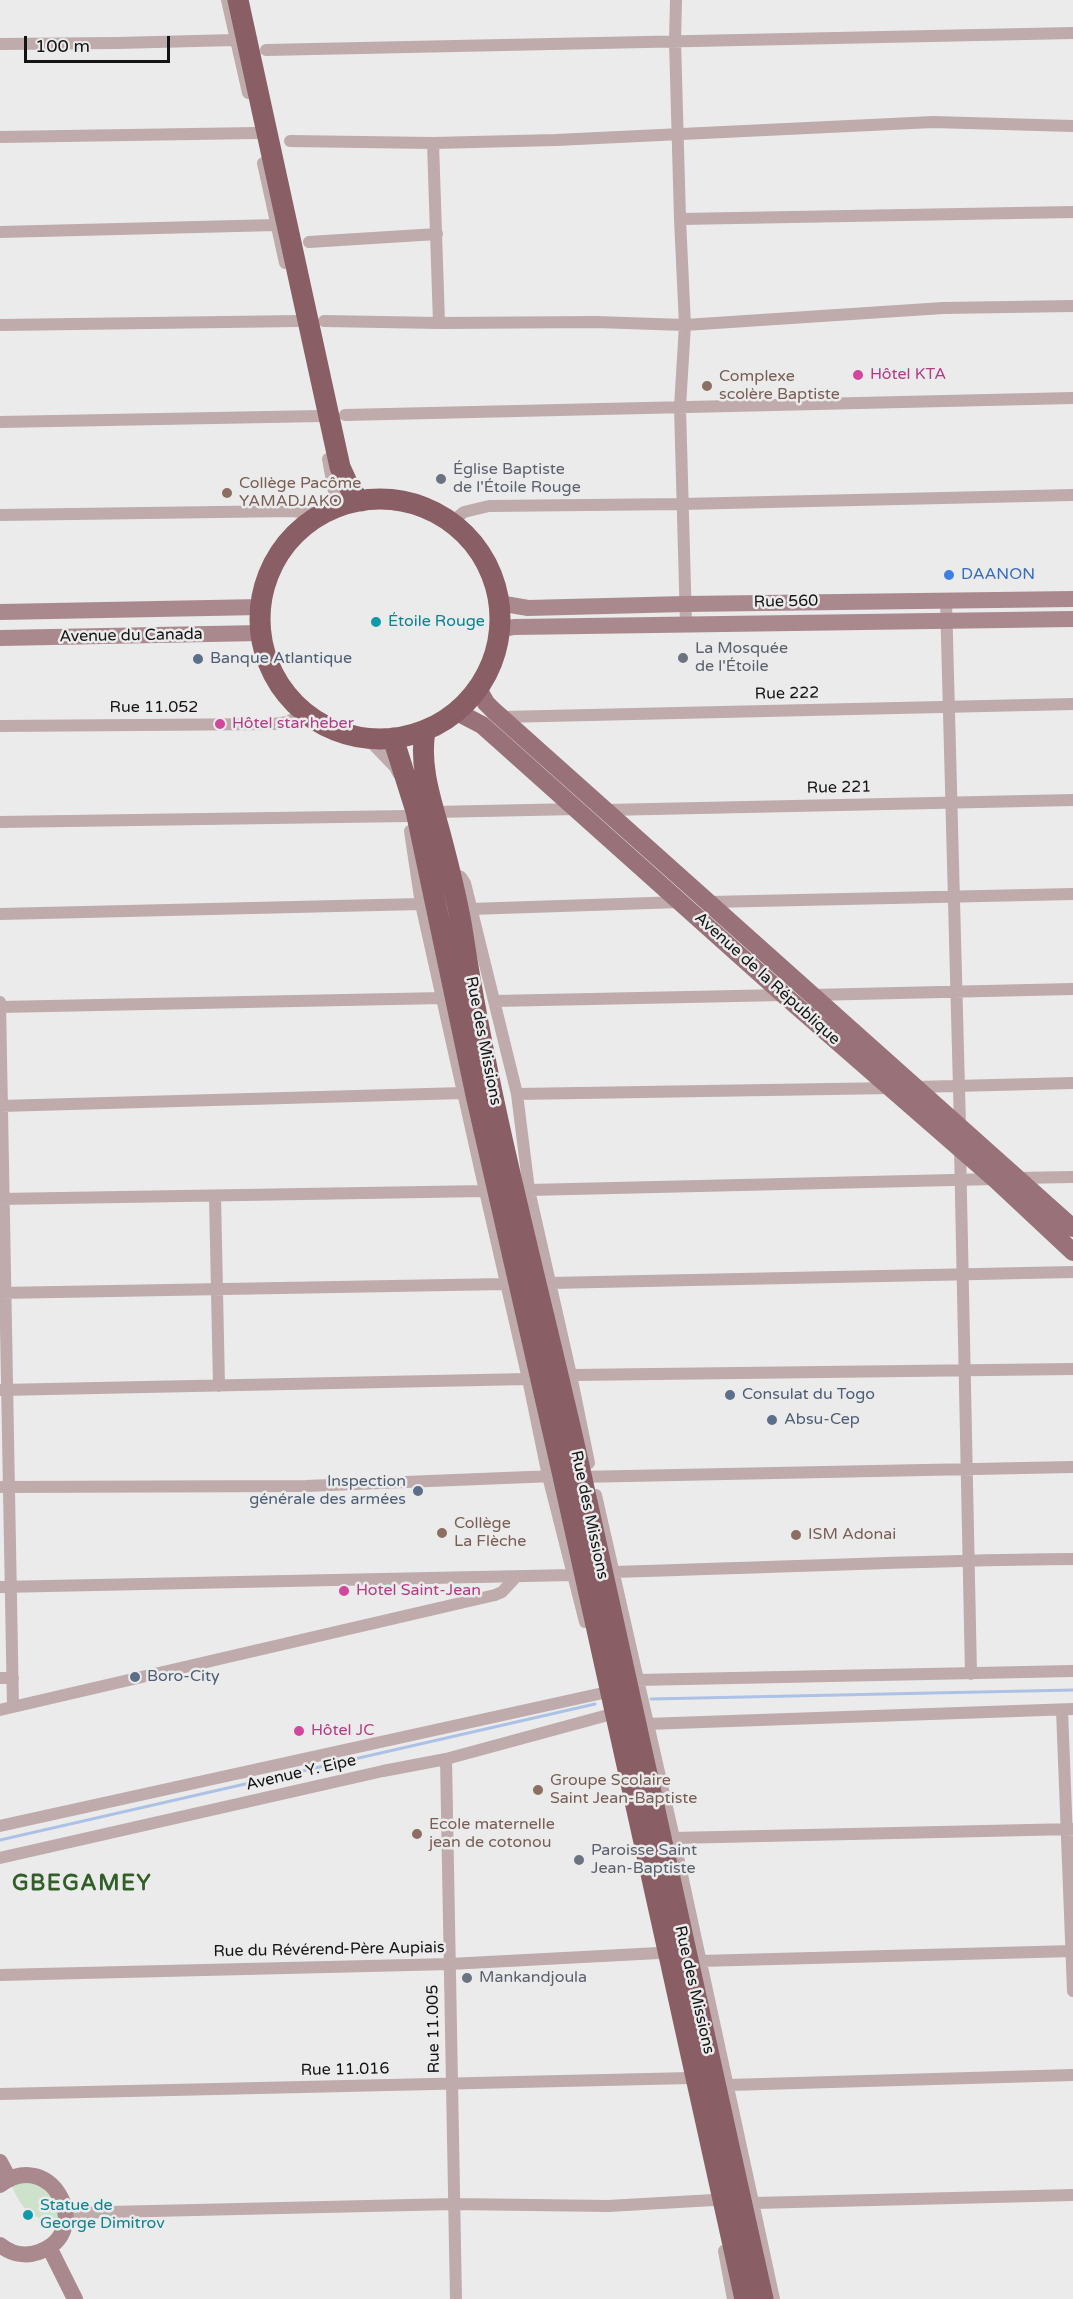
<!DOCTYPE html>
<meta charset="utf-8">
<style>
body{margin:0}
#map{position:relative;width:1073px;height:2299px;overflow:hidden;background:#ebebec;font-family:"Varela Round",sans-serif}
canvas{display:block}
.scale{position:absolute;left:24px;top:36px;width:146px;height:27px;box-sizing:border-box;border:3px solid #141415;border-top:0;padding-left:8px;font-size:18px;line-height:21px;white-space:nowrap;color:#141415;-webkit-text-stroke:4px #ebebec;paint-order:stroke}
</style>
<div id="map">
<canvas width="1073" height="2299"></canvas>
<div class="scale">100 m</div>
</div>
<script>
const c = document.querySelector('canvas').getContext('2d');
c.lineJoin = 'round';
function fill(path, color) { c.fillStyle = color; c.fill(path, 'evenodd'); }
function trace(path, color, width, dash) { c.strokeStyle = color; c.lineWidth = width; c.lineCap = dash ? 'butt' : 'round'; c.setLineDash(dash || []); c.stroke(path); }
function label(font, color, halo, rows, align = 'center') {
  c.font = font + ' "Varela Round",sans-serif'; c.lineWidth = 5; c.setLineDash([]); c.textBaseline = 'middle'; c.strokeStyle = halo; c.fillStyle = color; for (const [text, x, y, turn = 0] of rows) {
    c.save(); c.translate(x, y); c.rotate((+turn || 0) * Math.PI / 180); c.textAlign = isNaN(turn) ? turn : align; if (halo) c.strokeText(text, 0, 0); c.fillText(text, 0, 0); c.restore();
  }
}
const green = new Path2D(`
 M 20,2182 L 39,2183 L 58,2205 L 57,2224 C 27,2215 25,2213 11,2185 Z`);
const stream = new Path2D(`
 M 651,1699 L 1073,1690
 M 0,1840 L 595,1704`);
const street = new Path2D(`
 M 227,0 L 248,93
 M 676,0 L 675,41 L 680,219 L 685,325 L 680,407 L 686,624
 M 0,44 L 117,43 L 235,40
 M 266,50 L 1073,33
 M 0,137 L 257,133
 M 290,141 L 433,143 L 556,140 L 933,122 L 1073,126
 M 433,143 L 439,323
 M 263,163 L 285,263
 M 680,219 L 1073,212
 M 0,232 L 276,225
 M 309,242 L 437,234
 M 324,321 L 439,323 L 596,322 L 685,325 L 943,308 L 1073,306
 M 0,325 L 299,321
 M 345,415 L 1073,398
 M 0,422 L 321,416
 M 328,459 L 337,508
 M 0,515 L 291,511 L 323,514
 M 450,523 L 464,512 L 489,506 L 682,504 L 1073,495
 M 946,600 L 960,1126
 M 502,717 L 1073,704
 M 0,726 L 274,724 L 288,722 L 305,712
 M 367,738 L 395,767 L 398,773
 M 606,810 L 1073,800
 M 434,812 L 577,809
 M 0,822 L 408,816
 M 410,831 L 421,904 L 485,1191 L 528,1379 L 548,1476 L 585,1622
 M 450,872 L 461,877 L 465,883 L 517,1094 L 529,1190 L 571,1375 L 589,1463
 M 709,902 L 1073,894
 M 470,909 L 681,902
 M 0,914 L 421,904
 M 811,995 L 1073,989
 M 494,1001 L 784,995
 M 0,1002 L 13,1707
 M 0,1007 L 443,998
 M 915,1087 L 1073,1083
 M 517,1094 L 893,1088
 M 0,1106 L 463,1093
 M 960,1148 L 971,1674
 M 1016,1178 L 1073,1177
 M 529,1190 L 995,1179
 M 215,1196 L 219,1386
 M 0,1199 L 485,1191
 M 550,1283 L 1073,1272
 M 0,1293 L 505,1284
 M 571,1375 L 1073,1369
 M 1,1390 L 528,1379
 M 577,1477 L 1073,1467
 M 0,1487 L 306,1486 L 554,1476
 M 596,1495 L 674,1838 L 774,2299
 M 614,1572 C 767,1568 920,1560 1073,1559
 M 0,1587 L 573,1575
 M 0,1678 L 13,1678
 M 637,1680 L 1073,1671
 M 0,1710 L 495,1595 L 502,1592 L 516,1577
 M 1062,1710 L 1073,1991
 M 646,1724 L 1073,1709
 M 446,1759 L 456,2299
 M 0,1826 L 603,1693
 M 674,1838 L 1073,1829
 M 0,1858 L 383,1771 L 446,1759 L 608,1715
 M 700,1961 L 1073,1951
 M 0,1975 L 450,1964 L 659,1953
 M 728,2085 L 1073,2075
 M 0,2094 L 691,2078
 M 754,2203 L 1073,2195
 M 66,2213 L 454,2204 L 608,2206 L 714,2200
 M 724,2251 L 733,2299`);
const secondary = new Path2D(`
 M 499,603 L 528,608 L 685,604 L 1073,599
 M 0,612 L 261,607
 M 499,630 L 514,627 L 1073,619
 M 0,638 L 261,633
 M 0,2162 L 9,2179
 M 0,2185 C 51,2146 96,2232 39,2252 C 25,2257 11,2254 0,2245
 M 49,2247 L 75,2299`);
const primary = new Path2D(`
 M 478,689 L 486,703 L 494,711 L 1073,1228
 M 457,712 L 482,725 L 500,741 L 784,995 L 995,1179 L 1073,1252`);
const highway = new Path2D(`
 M 238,0 L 340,467 L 351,491 L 361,501
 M260 619a120 120 0 1 1 240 0a120 120 0 1 1-240 0Z
 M 425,731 C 419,766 431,800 440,833 C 449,867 458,901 463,935 C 491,1119 542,1298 582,1479 C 642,1753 702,2026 763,2299
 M 393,738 L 416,811 L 476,1095 L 563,1476 L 745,2299`);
const markers = [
 [858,375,6,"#d1479c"],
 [707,386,6,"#8d6e63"],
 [441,479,6,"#6b7280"],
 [227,493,6,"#8d6e63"],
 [949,575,6,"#3f7fe0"],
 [376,622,6,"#0f9aa8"],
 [683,658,6,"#6b7280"],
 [198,659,6,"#5c6f8a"],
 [220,724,6,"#d1479c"],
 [730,1395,6,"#5c6f8a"],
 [772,1420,6,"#5c6f8a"],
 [418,1491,6,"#5c6f8a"],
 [442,1533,6,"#8d6e63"],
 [796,1535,6,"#8d6e63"],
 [344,1591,6,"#d1479c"],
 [135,1677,6,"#5c6f8a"],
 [299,1731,6,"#d1479c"],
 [538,1790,6,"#8d6e63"],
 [417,1834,6,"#8d6e63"],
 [579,1860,6,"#6b7280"],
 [467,1978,6,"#6b7280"],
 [28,2215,6,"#0f9aa8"]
];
const hotelNames = [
 ["Hôtel KTA",870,375],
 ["Hôtel star heber",232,724],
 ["Hotel Saint-Jean",356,1591],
 ["Hôtel JC",311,1731]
];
const educationNames = [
 ["Complexe",719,377],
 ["scolère Baptiste",719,395],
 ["Collège Pacôme",239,484],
 ["YAMADJAKO",239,502],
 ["Collège",454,1524],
 ["La Flèche",454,1542],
 ["ISM Adonai",808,1535],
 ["Groupe Scolaire",550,1781],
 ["Saint Jean-Baptiste",550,1799],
 ["Ecole maternelle",429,1825],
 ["jean de cotonou",429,1843]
];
const worshipNames = [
 ["Église Baptiste",453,470],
 ["de l'Étoile Rouge",453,488],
 ["La Mosquée",695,649],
 ["de l'Étoile",695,667],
 ["Paroisse Saint",591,1851],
 ["Jean-Baptiste",591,1869],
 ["Mankandjoula",479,1978]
];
const shopNames = [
 ["DAANON",961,575]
];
const streetNames = [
 ["Rue 560",786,602,-1],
 ["Avenue du Canada",131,636,-1],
 ["Rue 222",787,694,-1],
 ["Rue 11.052",154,708],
 ["Rue 221",839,788,-1],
 ["Avenue de la République",767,979,42],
 ["Rue des Missions",483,1041,79],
 ["Rue des Missions",589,1515,78],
 ["Avenue Y. Eipe",301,1773,-13],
 ["Rue du Révérend-Père Aupiais",329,1950,-1],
 ["Rue des Missions",694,1990,77],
 ["Rue 11.005",434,2029,-91],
 ["Rue 11.016",345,2070,-1]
];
const cultureNames = [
 ["Étoile Rouge",388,622],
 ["Statue de",40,2206],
 ["George Dimitrov",40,2224]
];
const serviceNames = [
 ["Banque Atlantique",210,659],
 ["Consulat du Togo",742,1395],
 ["Absu-Cep",784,1420],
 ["Inspection",406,1482,"right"],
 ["générale des armées",406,1500,"right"],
 ["Boro-City",147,1677]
];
const districtNames = [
 ["GBEGAMEY",82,1884]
];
fill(green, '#cee2cb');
trace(stream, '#abc2e6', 3);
trace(street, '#bfaaac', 12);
trace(secondary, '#a9898d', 16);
trace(primary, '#987278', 18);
trace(highway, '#895e65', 21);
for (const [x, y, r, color] of markers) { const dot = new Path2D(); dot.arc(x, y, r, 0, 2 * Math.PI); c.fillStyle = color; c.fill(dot); trace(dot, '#ebebec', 2); }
label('16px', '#b23c85', '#ebebec', hotelNames, 'left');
label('16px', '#785e54', '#ebebec', educationNames, 'left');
label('16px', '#5b616d', '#ebebec', worshipNames, 'left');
label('16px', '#366cbe', '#ebebec', shopNames, 'left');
label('16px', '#141415', '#ebebec', streetNames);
label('16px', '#0d838f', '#ebebec', cultureNames, 'left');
label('16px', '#4e5e75', '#ebebec', serviceNames, 'left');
c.letterSpacing = '1.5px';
label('bold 22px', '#315f27', '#ebebec', districtNames);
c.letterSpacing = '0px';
</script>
